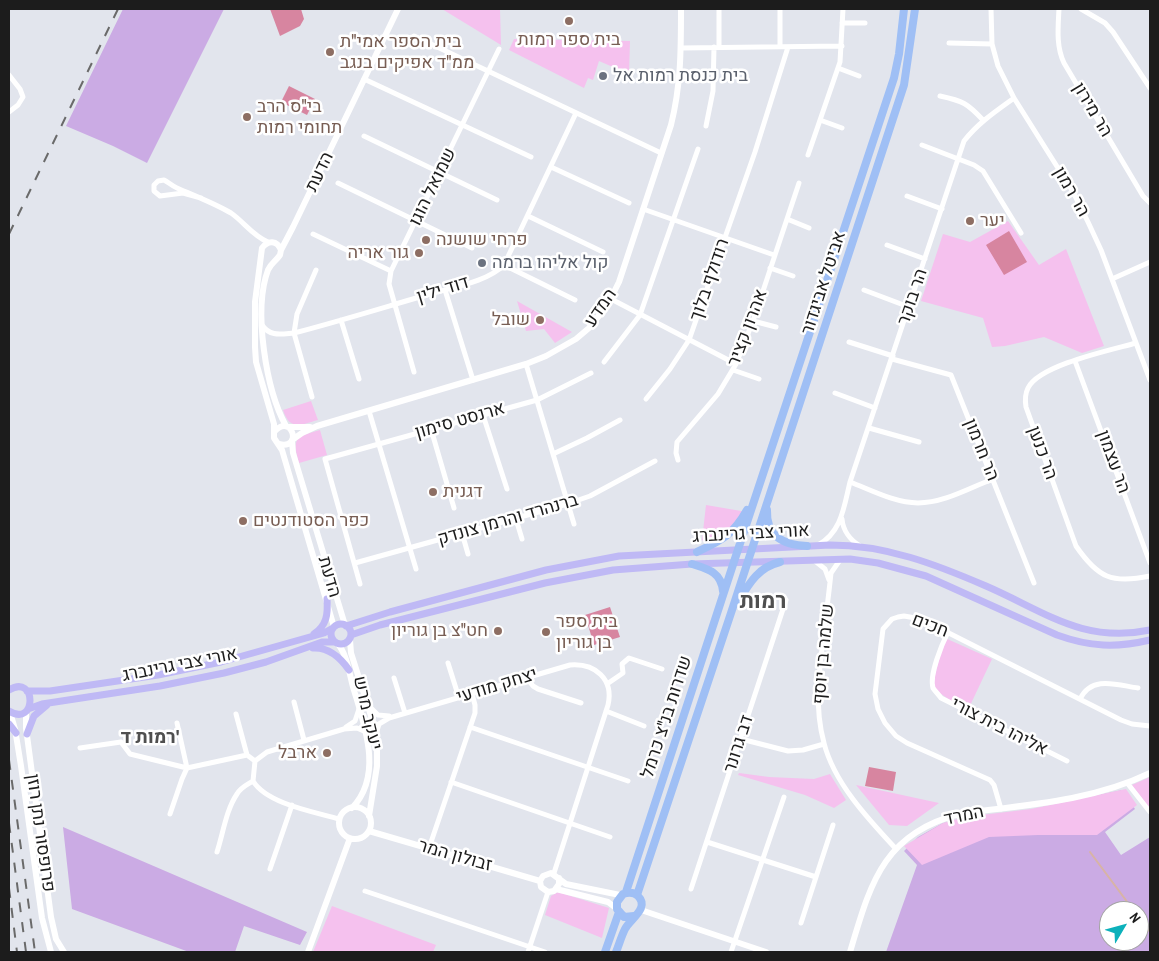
<!DOCTYPE html>
<meta charset="utf-8">
<style>
body{margin:0}
#map{position:relative;width:1159px;height:961px;overflow:hidden;background:#e2e5ed;font-family:"Archivo Narrow",sans-serif}
canvas{display:block}
.frame{position:absolute;inset:0;border:10px solid #1c1c1c;pointer-events:none}
.north{position:absolute;left:1099px;top:901px;width:50px;height:50px;box-sizing:border-box;background:#fff;border:1px solid #a4a4a4;border-radius:50%;rotate:53deg;font-size:14px;font-weight:700;line-height:20px;text-align:center;color:#1c1c1c}
.north::after{content:'';display:block;margin:auto;width:18px;height:22px;background:#0db1bb;clip-path:polygon(50% 0,100% 100%,50% 72%,0 100%)}
</style>
<div id="map">
<canvas width="1159" height="961"></canvas>
<div class="frame"></div>
<div class="north">N</div>
</div>
<script>
const c = document.querySelector('canvas').getContext('2d');
c.lineJoin = 'round';
function fill(path, color) { c.fillStyle = color; c.fill(path, 'evenodd'); }
function trace(path, color, width, dash) { c.strokeStyle = color; c.lineWidth = width; c.lineCap = dash ? 'butt' : 'round'; c.setLineDash(dash || []); c.stroke(path); }
function label(font, color, halo, rows, align = 'center') {
  c.font = font + ' "Archivo Narrow",Heebo,sans-serif'; c.lineWidth = 5; c.setLineDash([]); c.textBaseline = 'middle'; c.strokeStyle = halo; c.fillStyle = color; for (const [text, x, y, turn = 0] of rows) {
    c.save(); c.translate(x, y); c.rotate((+turn || 0) * Math.PI / 180); c.textAlign = isNaN(turn) ? turn : align; if (halo) c.strokeText(text, 0, 0); c.fillText(text, 0, 0); c.restore();
  }
}
const grass = new Path2D(`
 M 123,9 L 224,9 L 147,163 L 113,146 L 66,126 Z
 M 1122,790 L 1135,809 L 1105,832 L 1121,855 L 1150,837 L 1150,952 L 886,952 L 917,865 L 904,851 L 918,837 L 943,823 L 1014,814 ZM 1109,911 L 1139,911 L 1139,941 L 1109,941 Z
 M 63,827 L 307,932 L 300,945 L 244,926 L 235,952 L 189,952 L 72,909 Z`);
const park = new Path2D(`
 M 442,9 L 500,9 L 501,45 Z
 M 514,39 L 630,41 L 629,74 L 599,61 L 593,80 L 588,78 L 584,88 L 509,50 Z
 M 1008,221 L 1039,265 L 1066,249 L 1104,346 L 1082,353 L 1044,337 L 1005,346 L 992,347 L 983,318 L 921,301 L 943,234 L 970,242 Z
 M 517,301 L 572,332 L 555,343 L 544,329 L 526,331 Z
 M 311,401 L 318,420 C 300,425 290,431 283,410 Z
 M 320,430 L 327,455 L 299,463 C 292,438 295,437 320,430 Z
 M 706,505 L 747,512 L 736,529 L 710,546 L 702,540 Z
 M 945,638 L 992,659 L 967,712 L 934,689 L 933,682 Z
 M 739,773 L 769,777 L 814,779 L 830,774 L 846,800 L 834,808 L 805,795 L 738,775 Z
 M 1150,777 L 1150,810 L 1132,785 Z
 M 856,785 L 939,803 L 907,826 L 889,825 Z
 M 1126,789 L 1137,805 L 1097,835 L 1038,835 L 989,837 L 922,865 L 904,846 L 943,823 L 965,817 L 1031,809 Z
 M 558,892 L 609,908 L 602,938 L 545,915 L 551,896 Z
 M 332,906 L 436,945 L 433,952 L 313,952 Z`);
const pitch = new Path2D(`
 M 270,9 L 301,9 L 304,19 L 300,26 L 280,36 Z
 M 289,86 L 315,99 L 307,115 L 281,102 Z
 M 1009,231 L 1027,262 L 1004,275 L 986,245 Z
 M 610,607 L 620,637 L 594,645 L 585,615 Z
 M 869,767 L 896,772 L 893,791 L 865,786 Z`);
const stream = new Path2D(`
 M 1090,852 L 1134,911
 M 1139,917 L 1150,932`);
const minor = new Path2D(`
 M 991,9 L 992,44 L 998,66 L 1014,98 L 1073,192 L 1088,222 L 1101,250 L 1150,380
 M 1059,9 C 1058,28 1056,46 1064,63 L 1143,196 L 1150,203
 M 1081,9 L 1105,23 L 1113,32 L 1150,88
 M 842,23 L 865,23
 M 414,36 L 661,153
 M 949,43 L 992,44
 M 719,47 L 719,9
 M 780,47 L 780,9
 M 681,48 L 842,46
 M 838,68 L 859,76
 M 9,75 L 20,89 L 23,97 L 18,105 L 9,112
 M 364,79 L 531,157
 M 940,96 C 963,101 967,103 983,120
 M 820,120 L 842,128
 M 706,126 L 713,91 L 714,47
 M 364,136 L 497,200
 M 922,145 L 974,165 L 983,171 L 1021,233
 M 808,155 L 840,62 L 843,9
 M 551,167 L 629,203
 M 338,183 L 472,248
 M 907,196 L 942,209
 M 201,198 L 183,193 L 160,196 L 154,191 L 154,185 L 158,181 L 164,180 C 168,182 172,186 177,188 C 195,196 214,203 231,213 C 244,222 253,236 268,242
 M 643,209 L 774,255
 M 528,216 L 603,252
 M 787,219 L 809,228
 M 313,234 L 391,271
 M 887,245 L 925,259
 M 504,265 L 575,300
 M 770,268 L 793,276
 M 1112,279 L 1150,262
 M 445,290 L 473,380
 M 864,290 L 909,307
 M 611,299 L 736,364
 M 341,320 L 359,379
 M 753,321 L 776,327
 M 262,325 C 270,337 281,334 294,333 C 340,321 385,307 430,294 C 453,287 487,282 504,265 L 576,113
 M 849,342 L 893,356
 M 1136,343 C 1111,350 1039,365 1028,388 C 1025,394 1025,401 1026,407 L 1076,546 C 1098,578 1112,584 1150,576
 M 892,359 L 951,375 L 1034,583
 M 1075,361 L 1150,563
 M 604,362 L 640,315 L 698,149
 M 526,364 L 574,524
 M 733,370 L 759,379
 M 414,372 L 389,284 L 391,271 L 499,49
 M 835,393 L 875,408
 M 312,397 L 294,333 L 297,314 L 316,270
 M 646,399 L 670,369 L 689,340 L 755,152 L 788,47
 M 369,411 L 416,569
 M 483,415 L 507,489
 M 869,428 L 919,442
 M 431,429 L 454,508
 M 553,454 L 587,438 L 620,420
 M 678,460 L 676,453 L 677,442 L 718,394 L 736,364 L 753,321 L 799,183
 M 850,482 C 871,490 895,503 918,503 C 944,503 969,488 993,479
 M 516,519 L 522,539
 M 842,519 C 843,530 850,540 860,546
 M 462,533 L 468,554
 M 818,545 C 842,532 844,506 850,482 L 964,141 C 978,123 996,111 1014,98
 M 840,560 L 831,573 C 829,593 826,614 824,634 C 819,670 814,707 824,743 C 834,783 869,820 896,849
 M 815,561 L 825,569 L 829,580
 M 355,563 L 567,504 L 590,496 L 655,461
 M 360,584 L 325,459 L 537,400 L 591,373
 M 948,632 C 942,644 929,675 933,688 C 935,691 939,695 941,698 L 1067,761
 M 448,663 L 459,698
 M 526,677 L 533,686 L 538,689 L 581,703
 M 394,678 L 405,713
 M 607,684 L 623,673 L 622,664 L 629,658 L 662,669
 M 1080,699 C 1092,675 1117,685 1138,688
 M 294,702 L 304,740
 M 369,706 L 378,715 L 389,716
 M 606,711 L 644,726
 M 236,714 L 247,755
 M 346,727 L 355,721 L 359,709
 M 470,727 L 628,781
 M 376,734 L 379,724 L 389,718 L 570,665 C 595,663 614,679 608,705 L 554,873
 M 741,739 L 788,751 L 803,750 L 824,744
 M 80,748 L 121,742 L 130,754 L 187,768 L 247,755 L 255,761
 M 255,761 L 267,752 L 344,729 L 357,728 L 366,732
 M 255,761 L 253,781 C 267,804 315,812 339,819
 M 451,782 L 610,837
 M 1128,784 L 1150,812
 M 1001,809 L 994,785 L 990,780 L 907,743 L 896,736 L 885,723 L 878,709 L 875,694 L 883,629 L 892,619 L 898,617 L 904,616 L 921,619 L 1121,720 L 1132,724 L 1150,726
 M 170,814 L 182,779 L 187,768 L 177,723
 M 707,842 L 816,877
 M 429,848 L 475,713 L 475,705 L 472,694
 M 217,852 C 223,834 226,810 237,794 C 241,787 247,785 253,781
 M 270,869 L 292,805
 M 691,889 L 786,600
 M 365,891 L 545,952
 M 801,923 L 833,825
 M 528,952 L 548,892
 M 731,952 L 784,797`);
const tertiary = new Path2D(`
 M 281,250 C 277,240 268,240 262,248 L 255,302 L 255,347 L 256,362 L 274,424 L 274,438 L 282,450 L 334,627
 M 286,426 C 266,390 253,310 268,270 C 271,263 276,261 280,255 L 281,250 L 293,227 L 398,9
 M 288,427 L 310,427
 M 275,431 C 292,413 303,450 279,444
 M 292,440 L 302,433 L 317,426 L 526,364 L 546,356 L 576,339 L 589,328 L 607,306 L 619,282 L 671,125 C 681,85 681,50 681,9
 M 292,441 L 293,453 L 345,625
 M 350,640 L 351,653 L 373,722 L 377,751 L 377,766 L 369,816
 M 338,644 C 347,655 349,672 353,687 C 364,724 384,775 352,808
 M 26,711 L 26,728 L 51,917 L 56,939 L 64,952
 M 10,712 L 15,729 L 21,766 L 42,918 L 51,952
 M339 823a16 16 0 1 1 32 0a16 16 0 1 1-32 0Z
 M 369,831 L 540,881
 M 559,878 L 559,884 L 554,891 L 548,892 L 541,887 L 540,881 L 543,876 L 551,873 L 566,884 L 620,895
 M 556,889 L 608,902 L 617,909
 M 641,910 L 766,952
 M 308,952 L 350,838
 M 850,952 C 871,882 883,833 963,813 C 1027,805 1092,801 1150,773`);
const secondary = new Path2D(`
 M331 634a10 10 0 1 1 20 0a10 10 0 1 1-20 0Z
 M 346,626 L 390,612 L 546,570 L 619,556 L 830,545 C 886,545 935,564 986,586 C 1044,611 1083,644 1150,630
 M 314,634 C 327,625 328,614 327,599
 M 351,635 L 380,625 L 545,583 L 613,570 L 692,564 L 850,559 L 878,563 L 926,576 L 1057,635 C 1090,647 1116,648 1150,640
 M 313,648 C 329,647 340,657 349,670
 M 9,690 C 37,673 37,728 9,711
 M 27,691 L 50,691 L 158,675 L 221,662 L 324,633 L 333,628
 M 28,709 L 42,704 L 160,686 L 224,673 L 266,662 L 322,642 L 335,642
 M 9,724 L 16,733
 M 27,734 L 34,716 L 47,705`);
const primary = new Path2D(`
 M 767,510 C 766,536 783,545 807,546
 M 697,552 C 722,540 733,535 747,510
 M 692,564 C 708,569 721,572 723,591
 M 739,600 C 750,582 759,567 780,562
 M 626,892 C 714,620 804,350 894,78 L 899,54 L 904,9
 M 637,895 L 731,613 L 904,85 L 915,9
 M 605,952 L 619,912
 M 616,952 C 619,945 621,937 625,929 C 630,919 650,908 638,896 C 634,892 629,892 623,894 L 617,902 L 617,909 L 624,917 L 634,916`);
const rail = new Path2D(`
 M 9,234 L 118,9
 M 9,760 L 35,952
 M 9,823 L 26,952
 M 9,888 L 17,952`);
const markers = [
 [569,21,5,"#8d6e63"],
 [330,52,5,"#8d6e63"],
 [603,76,5,"#6b7280"],
 [247,117,5,"#8d6e63"],
 [970,221,5,"#8d6e63"],
 [426,240,5,"#8d6e63"],
 [419,253,5,"#8d6e63"],
 [482,263,5,"#6b7280"],
 [540,320,5,"#8d6e63"],
 [433,492,5,"#8d6e63"],
 [243,521,5,"#8d6e63"],
 [498,631,5,"#8d6e63"],
 [546,632,5,"#8d6e63"],
 [327,753,5,"#8d6e63"]
];
const educationNames = [
 ["בית ספר רמות",569,40,"center"],
 ["בית הספר אמי\"ת",340,42],
 ["ממ\"ד אפיקים בנגב",340,63],
 ["בי\"ס הרב",257,107],
 ["תחומי רמות",257,128],
 ["יער",980,221],
 ["פרחי שושנה",436,240],
 ["גור אריה",409,253,"right"],
 ["שובל",530,320,"right"],
 ["דגנית",443,492],
 ["כפר הסטודנטים",253,521],
 ["בית ספר",556,622],
 ["בן גוריון",556,643],
 ["חט\"צ בן גוריון",488,631,"right"],
 ["ארבל",317,753,"right"]
];
const worshipNames = [
 ["בית כנסת רמות אל",613,76],
 ["קול אליהו ברמה",492,263]
];
const streetNames = [
 ["הר מירון",1092,110,59],
 ["הדעת",320,172,-64],
 ["שמואל הוגו",433,187,-64],
 ["הר רמון",1071,192,60],
 ["רודולף בלוך",710,280,-71],
 ["אביטל אביגדור",824,283,-72],
 ["דוד ילין",443,290,-17],
 ["הר בוקר",913,297,-71],
 ["המדע",601,308,-55],
 ["אהרון קציר",748,328,-69],
 ["ארנסט סימון",460,421,-16],
 ["הר חרמון",981,450,68],
 ["הר כנען",1042,453,70],
 ["הר עצמון",1113,462,70],
 ["ברנהרד והרמן צונדק",508,520,-16],
 ["אורי צבי גרינברג",751,534,-3],
 ["הדעת",329,577,74],
 ["חכים",930,626,21],
 ["שלמה בן יוסף",824,654,-85],
 ["אורי צבי גרינברג",180,665,-11],
 ["יצחק מודעי",497,686,-17],
 ["יעקב מרש",367,713,77],
 ["שדרות בנ\"צ כרמל",667,717,-72],
 ["אליהו בית צורי",999,727,27],
 ["דב גרונר",739,744,-72],
 ["המרד",964,816,-12],
 ["פרופסור נתן רוזן",40,833,82],
 ["זבולון המר",455,856,16]
];
const neighbourhoodNames = [
 ["רמות ד'",150,738]
];
const districtNames = [
 ["רמות",763,602]
];
fill(grass, '#cbabe4');
fill(park, '#f5c1ee');
fill(pitch, '#d785a0');
trace(stream, '#d8b4a5', 2);
trace(minor, '#fff', 5);
trace(tertiary, '#fff', 6);
trace(secondary, '#bfb9f5', 7);
trace(primary, '#9fbff5', 8);
trace(rail, '#6a6a6a', 2, [10, 10]);
for (const [x, y, r, color] of markers) { const dot = new Path2D(); dot.arc(x, y, r, 0, 2 * Math.PI); c.fillStyle = color; c.fill(dot); trace(dot, '#fff', 2); }
label('18px', '#785e54', '#fff', educationNames, 'left');
label('18px', '#5b616d', '#fff', worshipNames, 'left');
label('18px', '#1c1c1c', '#fff', streetNames);
label('bold 19px', '#4f4f4f', '#fff', neighbourhoodNames);
label('bold 22px', '#4f4f4f', '#fff', districtNames);
</script>
